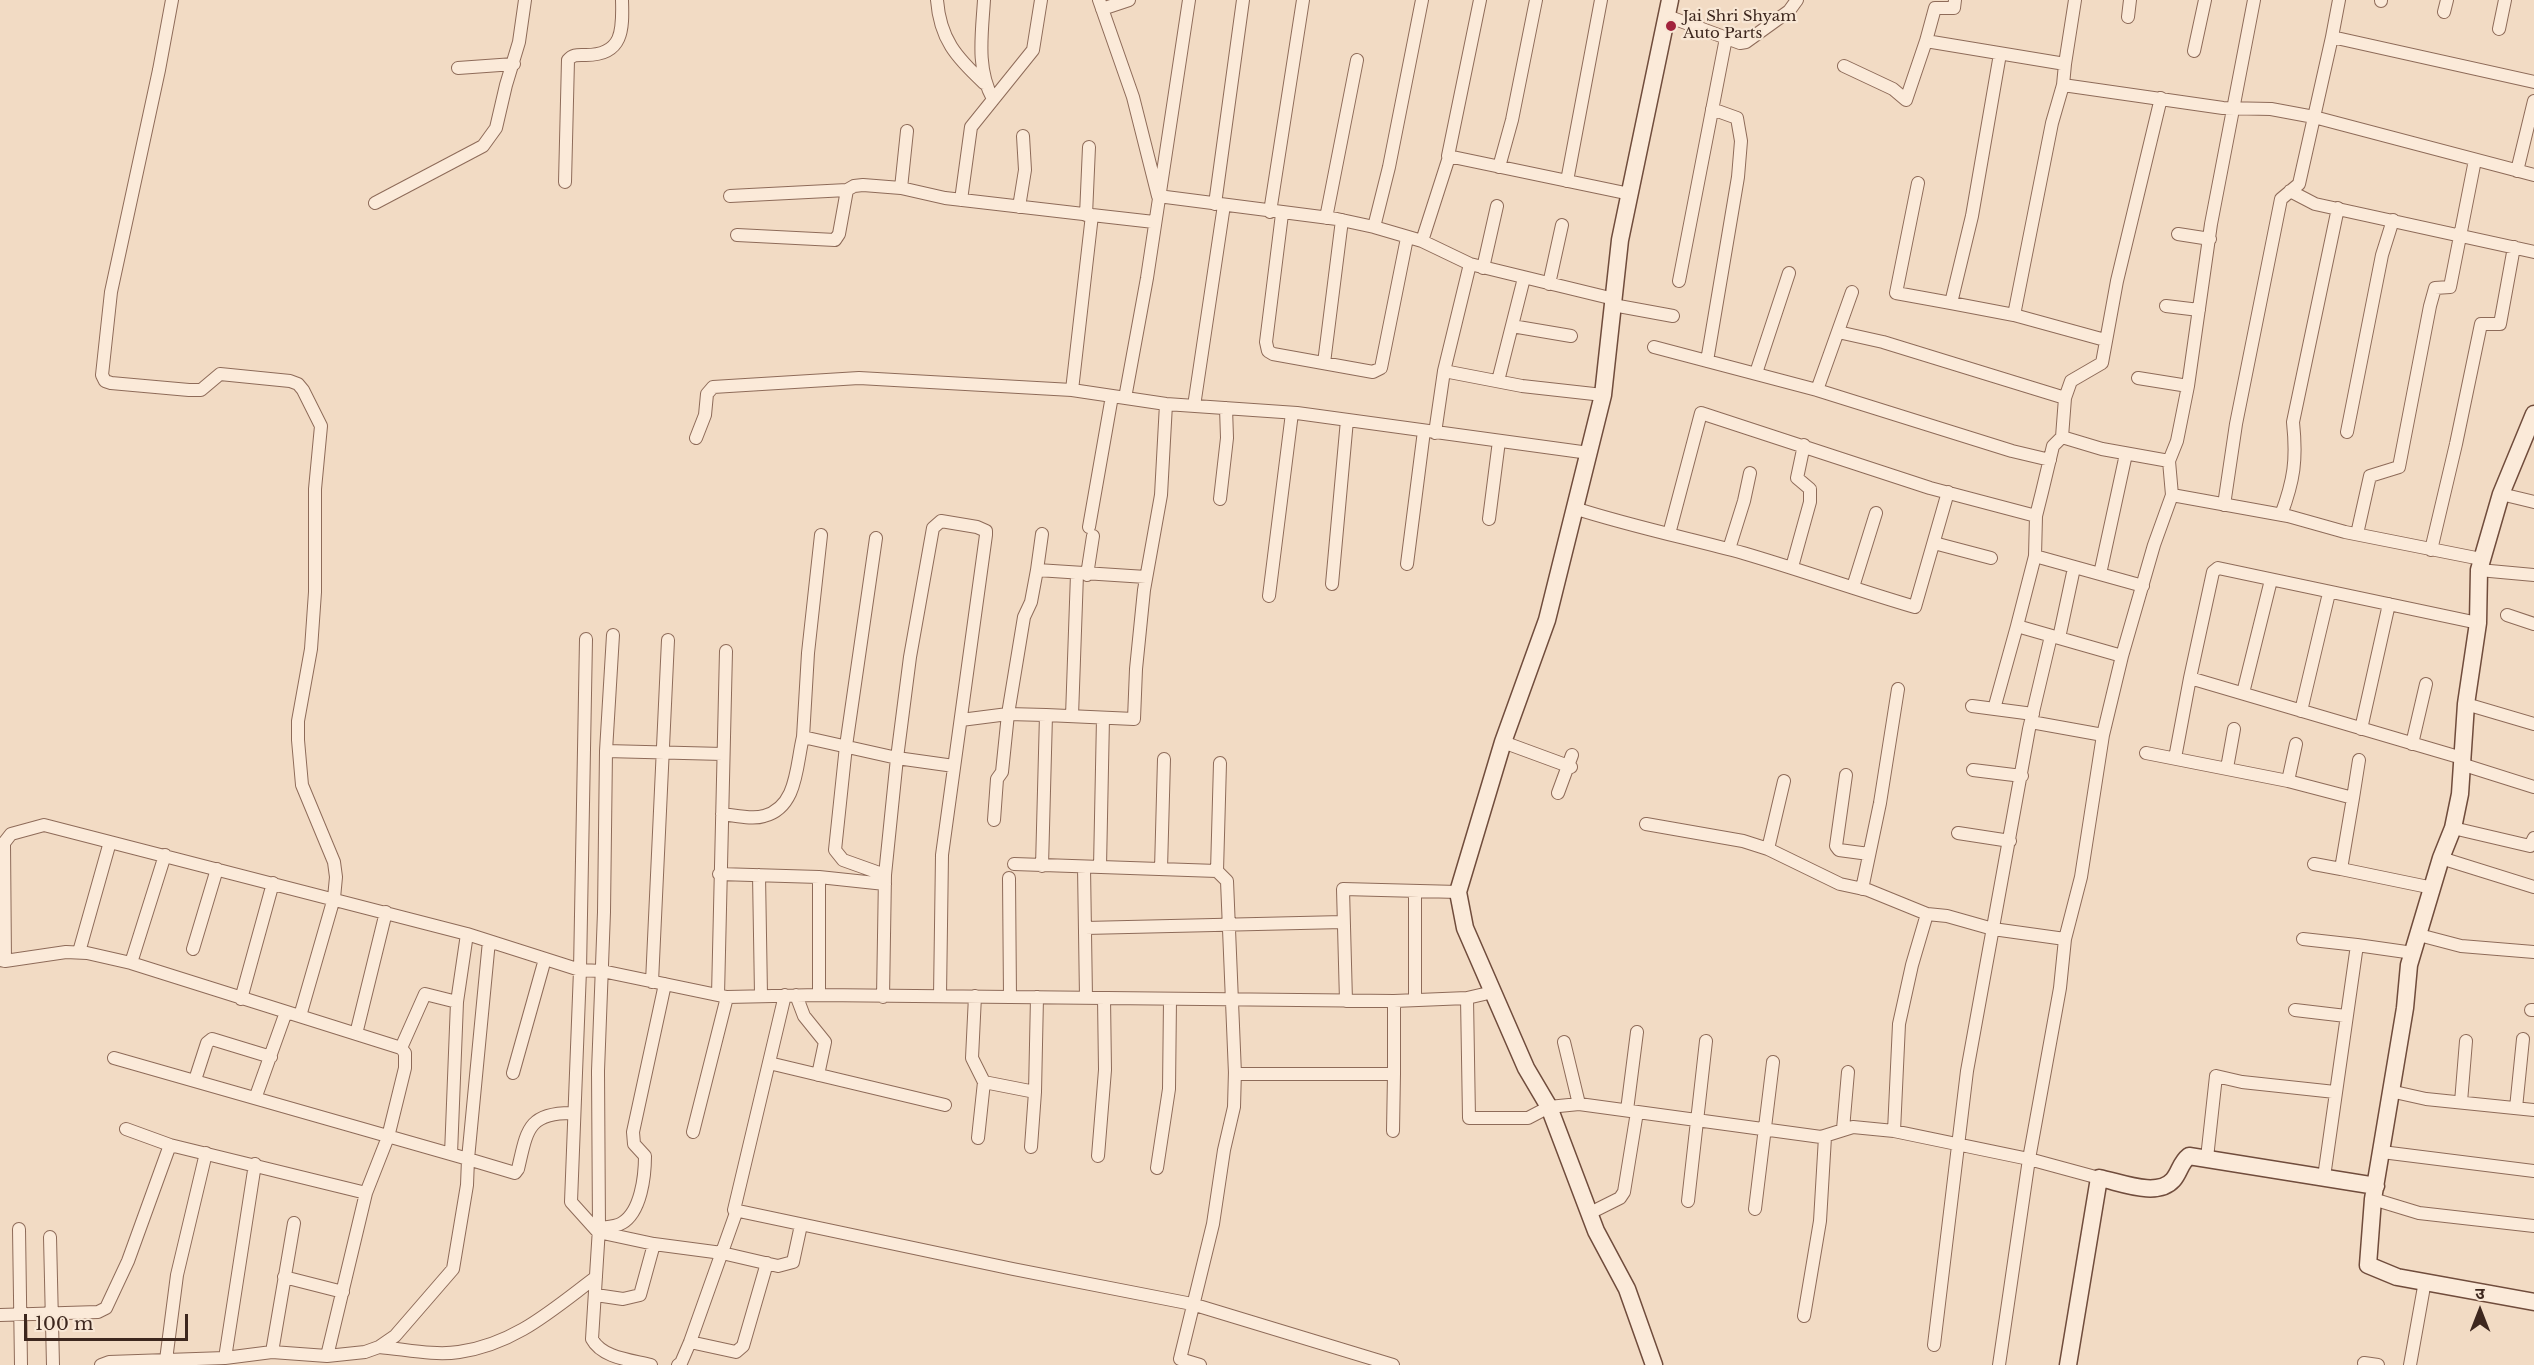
<!DOCTYPE html>
<meta charset="utf-8">
<style>
body{margin:0}
#map{position:relative;width:2534px;height:1365px;overflow:hidden;background:#f2dbc4;font-family:"Libre Baskerville","Noto Sans Devanagari",serif}
canvas{display:block}
.north{position:absolute;left:2450px;top:1281px;width:60px;height:60px;-webkit-text-stroke:4px #f8e7d5;paint-order:stroke;rotate:0deg;font-size:16px;font-weight:700;line-height:24px;text-align:center;color:#3d271e}
.north::after{content:'';display:block;margin:auto;width:21px;height:27px;background:#3d271e;clip-path:polygon(50% 0,100% 100%,50% 72%,0 100%)}
.scale{position:absolute;left:24px;top:1314px;width:164px;height:27px;box-sizing:border-box;border:3px solid #3d271e;border-top:0;padding-left:8px;font-size:18px;line-height:21px;white-space:nowrap;color:#3d271e;-webkit-text-stroke:4px #f8e7d5;paint-order:stroke}
</style>
<div id="map">
<canvas width="2534" height="1365"></canvas>
<div class="north">उ</div>
<div class="scale">100 m</div>
</div>
<script>
const c = document.querySelector('canvas').getContext('2d');
c.lineJoin = 'round';
function trace(path, color, width, dash) { c.strokeStyle = color; c.lineWidth = width; c.lineCap = dash ? 'butt' : 'round'; c.setLineDash(dash || []); c.stroke(path); }
function label(font, color, halo, rows, align = 'center') {
  c.font = font + ' "Libre Baskerville",serif'; c.lineWidth = 4.5; c.setLineDash([]); c.textBaseline = 'middle'; c.strokeStyle = halo; c.fillStyle = color; for (const [text, x, y, turn = 0] of rows) {
    c.save(); c.translate(x, y); c.rotate((+turn || 0) * Math.PI / 180); c.textAlign = isNaN(turn) ? turn : align; if (halo) c.strokeText(text, 0, 0); c.fillText(text, 0, 0); c.restore();
  }
}
const street = new Path2D(`
 M 172,0 L 159,70 L 111,292 L 102,375 L 105,381 L 111,383 L 189,390 L 201,390 L 220,374 L 290,381 L 298,384 L 303,390 L 321,426 L 315,489 L 315,592 L 311,649 L 298,721 L 298,740 L 302,785 L 334,862 L 336,877 L 334,898 L 300,1016
 M 937,0 C 940,39 956,57 984,83
 M 984,0 C 982,33 976,69 993,99
 M 1099,0 L 1133,97 L 1158,196 L 1337,219 L 1374,227 L 1422,241 L 1470,264 L 1614,299
 M 1480,0 L 1448,156 L 1630,194
 M 1955,0 L 1954,8 L 1935,8 L 1926,41 L 2065,64 L 2063,85 L 2223,108 L 2271,109 L 2314,117 L 2534,175
 M 2381,1 L 2381,0
 M 1102,9 L 1129,0
 M 2444,12 L 2447,0
 M 1667,16 L 1740,43 L 1746,42 L 1789,11 L 1797,0
 M 2128,17 L 2130,0
 M 2499,29 L 2505,0
 M 2332,37 L 2339,0
 M 2194,51 L 2205,0
 M 2065,64 L 2075,0
 M 1844,66 L 1893,89 L 1906,100 L 1926,41
 M 458,68 L 514,64
 M 1499,167 L 1512,120 L 1536,0
 M 2517,171 L 2534,101
 M 1567,181 L 1601,0
 M 565,182 L 568,60 C 573,54 578,55 586,55 C 623,55 623,30 622,0
 M 1918,183 L 1896,293 L 1951,303 L 1972,216 L 2000,54
 M 901,188 L 907,131
 M 2290,191 L 2315,204 L 2534,252
 M 730,196 L 847,190 L 854,186 L 863,185 L 901,188 L 945,198 L 1092,215
 M 961,200 L 971,127 L 1033,50 L 1041,0
 M 375,203 L 483,146 L 496,128 L 506,85 L 519,42 L 525,0
 M 1215,204 L 1243,0
 M 1019,207 L 1025,170 L 1023,136
 M 1270,212 L 1303,0
 M 1282,214 L 1266,342 L 1268,351 L 1273,354 L 1373,372 L 1381,368 L 1407,238
 M 1086,215 L 1089,147
 M 1326,218 L 1357,60
 M 1374,227 L 1389,167 L 1422,0
 M 2178,234 L 2210,239
 M 737,235 L 835,240 L 839,234 L 847,190
 M 1422,241 L 1449,157
 M 1483,268 L 1497,206
 M 1679,281 L 1726,38
 M 1549,284 L 1562,225
 M 1951,303 L 2014,315 L 2052,123 L 2063,85
 M 1613,305 L 1673,316
 M 2166,306 L 2199,310
 M 2014,315 L 2105,340
 M 1512,326 L 1571,336
 M 1838,332 L 1883,342 L 2065,398 L 2071,381 L 2102,363 L 2117,281 L 2161,98
 M 1654,347 L 1817,390 L 2012,451 L 2050,460
 M 1707,361 L 1738,177 L 1741,141 L 1737,118 L 1712,109
 M 1324,363 L 1342,220
 M 1444,371 L 1522,386 L 1603,395
 M 1756,373 L 1789,273
 M 2138,378 L 2188,386
 M 1498,381 L 1524,278
 M 1072,390 L 1092,215 L 1154,222
 M 1817,390 L 1852,292
 M 1125,398 L 1147,278 L 1189,0
 M 2065,398 L 2062,437 L 2102,449 L 2169,461 L 2172,495 L 2288,516 L 2345,532 L 2481,559
 M 1194,406 L 1224,205
 M 2347,432 L 2382,255 L 2393,220
 M 1435,433 L 1444,371 L 1470,264
 M 696,438 L 705,415 L 707,394 L 713,387 L 859,378 L 1072,390 L 1166,404 L 1297,413 L 1589,453
 M 2169,461 L 2177,441 L 2188,386 L 2211,224 L 2254,0
 M 2501,494 L 2534,502
 M 1220,499 L 1227,438 L 1226,408
 M 2224,505 L 2236,424 L 2281,199 L 2299,184 L 2332,37 L 2534,82
 M 1574,508 C 1630,526 1687,538 1743,553 C 1801,570 1857,590 1915,607 L 1948,492
 M 2281,515 C 2294,480 2297,460 2293,422 L 2338,208
 M 1489,519 L 1499,441
 M 1089,527 L 1112,396
 M 1669,534 L 1701,413 L 1930,488 L 2036,516
 M 2357,534 L 2370,476 L 2399,467 L 2430,306 L 2435,288 L 2450,287 L 2475,160
 M 876,538 L 846,746 L 835,850 L 843,860 L 885,875
 M 1934,543 L 1991,558
 M 1729,549 L 1744,501 L 1750,473
 M 2431,550 L 2456,444 L 2481,324 L 2500,324 L 2514,247
 M 2035,556 L 2143,586
 M 1407,564 L 1424,431
 M 1792,567 L 1810,502 L 1810,489 L 1797,478 L 1804,445
 M 1037,570 L 1042,534
 M 2479,570 L 2534,575
 M 2100,574 L 2126,454
 M 1087,575 L 1093,536
 M 1332,584 L 1347,420
 M 1853,587 L 1876,513
 M 1269,596 L 1292,413
 M 2507,615 L 2534,624
 M 613,635 L 606,751 L 604,912 L 598,1071 L 599,1228 L 592,1339 C 602,1358 631,1360 651,1365
 M 2059,638 L 2074,568
 M 586,639 L 580,970 L 571,1202 L 598,1232 L 654,1244 L 722,1253 L 778,1266 L 793,1262 L 801,1225
 M 2122,656 L 2154,545 L 2172,495
 M 2243,693 L 2271,580
 M 2466,704 L 2534,724
 M 1972,706 L 2033,714
 M 1994,709 L 2017,626
 M 2301,711 L 2329,593
 M 1072,716 L 1077,574
 M 961,720 L 1008,714 L 1046,715
 M 2031,722 L 2103,735
 M 2361,729 L 2389,604
 M 803,737 L 808,653 L 821,535
 M 1503,742 L 1571,767
 M 2412,744 L 2426,684
 M 606,751 L 723,754
 M 2146,753 L 2288,781 L 2353,798 L 2341,869 L 2433,888
 M 2175,758 L 2190,678
 M 2462,758 L 2190,678 L 2213,572 L 2218,568 L 2478,623
 M 2461,764 L 2534,787
 M 2227,768 L 2234,729
 M 1973,770 L 2022,776
 M 1846,775 L 1836,846 L 1839,850 L 1869,854
 M 2288,781 L 2296,744
 M 1558,793 L 1572,755
 M 2353,798 L 2359,760
 M 722,814 C 734,815 752,820 764,816 C 798,807 796,765 803,737 L 897,758 L 954,766
 M 994,820 L 997,779 L 1002,772 L 1008,714 L 1024,617 L 1031,602 L 1037,570 L 1146,577
 M 1646,824 L 1743,841 L 1768,849 L 1840,884 L 1868,890 L 1927,914 L 1912,965 L 1899,1024 L 1894,1131
 M 2453,828 L 2530,846 L 2534,838
 M 1958,833 L 2010,841
 M 1768,849 L 1784,781
 M 2441,858 L 2534,887
 M 1014,864 L 1217,871 L 1227,881 L 1235,1074 L 1394,1074 L 1394,1001
 M 2314,864 L 2341,869
 M 1042,866 L 1046,715 L 1134,719 L 1136,669 L 1144,590 L 1161,495 L 1166,404
 M 1084,867 L 1086,998
 M 1100,867 L 1103,718
 M 1161,869 L 1164,759
 M 1217,871 L 1220,763
 M 719,874 L 819,877 L 885,884
 M 759,875 L 761,995
 M 819,877 L 819,995
 M 1009,878 L 1010,997
 M 1862,889 L 1880,803 L 1898,689
 M 1415,891 L 1415,1000
 M 1927,914 L 1947,916 L 1993,929 L 2065,939
 M 1085,928 L 1343,922
 M 2419,935 L 2461,946 L 2534,952
 M 2303,939 L 2357,945
 M 489,941 L 468,1159 L 515,1173 L 518,1169 C 527,1131 527,1112 574,1113
 M 193,949 L 217,869
 M 79,952 L 110,842
 M 0,960 L 5,961 L 66,952 L 87,953 L 131,963 L 401,1048 L 405,1053 L 405,1068 L 388,1137 L 366,1193 L 327,1356
 M 5,961 L 4,843 L 11,834 L 44,825 L 467,934 L 580,970 L 602,971 L 727,997 L 819,995 L 1394,1001 L 1467,998 L 1493,992
 M 131,963 L 165,855
 M 652,982 L 668,640
 M 718,995 L 726,651
 M 785,995 L 734,1210 L 1013,1269 L 1192,1304 L 1393,1365
 M 796,995 L 804,1016 L 825,1042 L 818,1075
 M 975,996 L 972,1058 L 984,1082 L 1035,1092 L 1037,997
 M 883,997 L 885,875 L 897,758 L 910,657 L 933,528 L 941,521 L 977,527 L 986,531 L 986,535 L 942,855 L 940,996
 M 1467,998 L 1469,1118 L 1528,1118 L 1549,1107 L 1579,1104 L 1821,1137 L 1853,1127 L 1894,1131 L 2029,1159 L 2099,1178
 M 241,999 L 273,883
 M 1346,1001 L 1343,889 L 1458,892
 M 2295,1010 L 2346,1016
 M 2531,1010 L 2534,1010
 M 356,1034 L 386,912
 M 1564,1042 L 1579,1104
 M 401,1048 L 425,994 L 457,1002
 M 769,1063 L 945,1105
 M 513,1073 L 545,959
 M 195,1080 L 207,1043 L 212,1039 L 271,1057
 M 2390,1091 L 2426,1099 L 2534,1110
 M 256,1096 L 286,1012
 M 2461,1102 L 2466,1041
 M 2516,1108 L 2523,1039
 M 1627,1110 L 1637,1032
 M 126,1129 L 170,1145 L 366,1193
 M 1843,1129 L 1848,1072
 M 1393,1131 L 1394,1074
 M 693,1132 L 727,997
 M 978,1138 L 984,1082
 M 1031,1147 L 1035,1092
 M 2382,1152 L 2534,1171
 M 451,1154 L 457,1002 L 467,934
 M 1098,1156 L 1105,1070 L 1104,998
 M 2207,1158 L 2216,1076 L 2242,1082 L 2335,1092
 M 1157,1168 L 1169,1089 L 1170,1000
 M 2324,1177 L 2357,945 L 2413,953
 M 2373,1199 L 2419,1213 L 2534,1226
 M 1688,1201 L 1706,1041
 M 1755,1209 L 1773,1062
 M 1590,1213 L 1620,1198 L 1624,1192 L 1637,1112
 M 599,1228 C 605,1227 616,1227 622,1223 C 641,1212 645,1176 645,1156 L 634,1144 L 633,1132 L 665,984
 M 19,1229 L 21,1365
 M 50,1237 L 53,1365
 M 284,1277 L 343,1292
 M 596,1295 L 623,1299 L 640,1295 L 654,1244
 M 0,1315 L 98,1312 L 106,1308 L 128,1261 L 170,1145
 M 1804,1316 L 1820,1221 L 1825,1137
 M 690,1342 L 736,1352 L 743,1346 L 767,1263
 M 1934,1345 L 1967,1071 L 2029,729 L 2051,636
 M 379,1347 C 404,1349 434,1356 459,1352 C 515,1344 552,1310 596,1277
 M 272,1352 L 294,1223
 M 225,1358 L 255,1164
 M 166,1360 L 177,1275 L 206,1153
 M 2364,1363 L 2378,1365
 M 101,1365 L 109,1362 L 225,1358 L 272,1352 L 327,1356 L 365,1352 L 379,1347 L 395,1336 L 453,1269 L 467,1185 L 468,1159 L 114,1058
 M 678,1365 L 681,1363 L 690,1342 L 737,1210
 M 1200,1365 L 1180,1359 L 1213,1224 L 1224,1150 L 1234,1107 L 1235,1070
 M 1999,1365 L 2029,1159 L 2060,988 L 2065,939 L 2081,877 L 2103,735 L 2122,656 L 2017,626 L 2035,556 L 2036,516 L 2042,492 L 2053,446 L 2062,437
 M 2410,1365 L 2425,1281`);
const secondary = new Path2D(`
 M 2534,414 L 2501,494 L 2479,570 L 2478,623 L 2466,704 L 2460,794 L 2453,828 L 2441,858 L 2409,965 L 2405,1008 L 2373,1199 L 2368,1265 L 2397,1277 L 2534,1302
 M 1654,1365 L 1627,1289 L 1596,1231 L 1549,1107 L 1526,1068 L 1465,928 L 1458,892 L 1503,742 L 1547,620 L 1603,395 L 1620,240 L 1670,0
 M 2068,1365 L 2099,1178 C 2120,1182 2157,1198 2173,1180 C 2180,1172 2180,1163 2189,1156 L 2376,1186`);
const markers = [
 [1671,26,6,"#a2233d"]
];
const poiNames = [
 ["Jai Shri Shyam",1683,17],
 ["Auto Parts",1683,34]
];
trace(street, '#8e6b59', 14);
trace(secondary, '#704c3c', 19);
trace(street, '#fbead9', 12);
trace(secondary, '#fbead9', 16);
for (const [x, y, r, color] of markers) { const dot = new Path2D(); dot.arc(x, y, r, 0, 2 * Math.PI); c.fillStyle = color; c.fill(dot); trace(dot, '#f8e7d5', 2); }
label('15px', '#3d271e', '#f8e7d5', poiNames, 'left');
</script>
